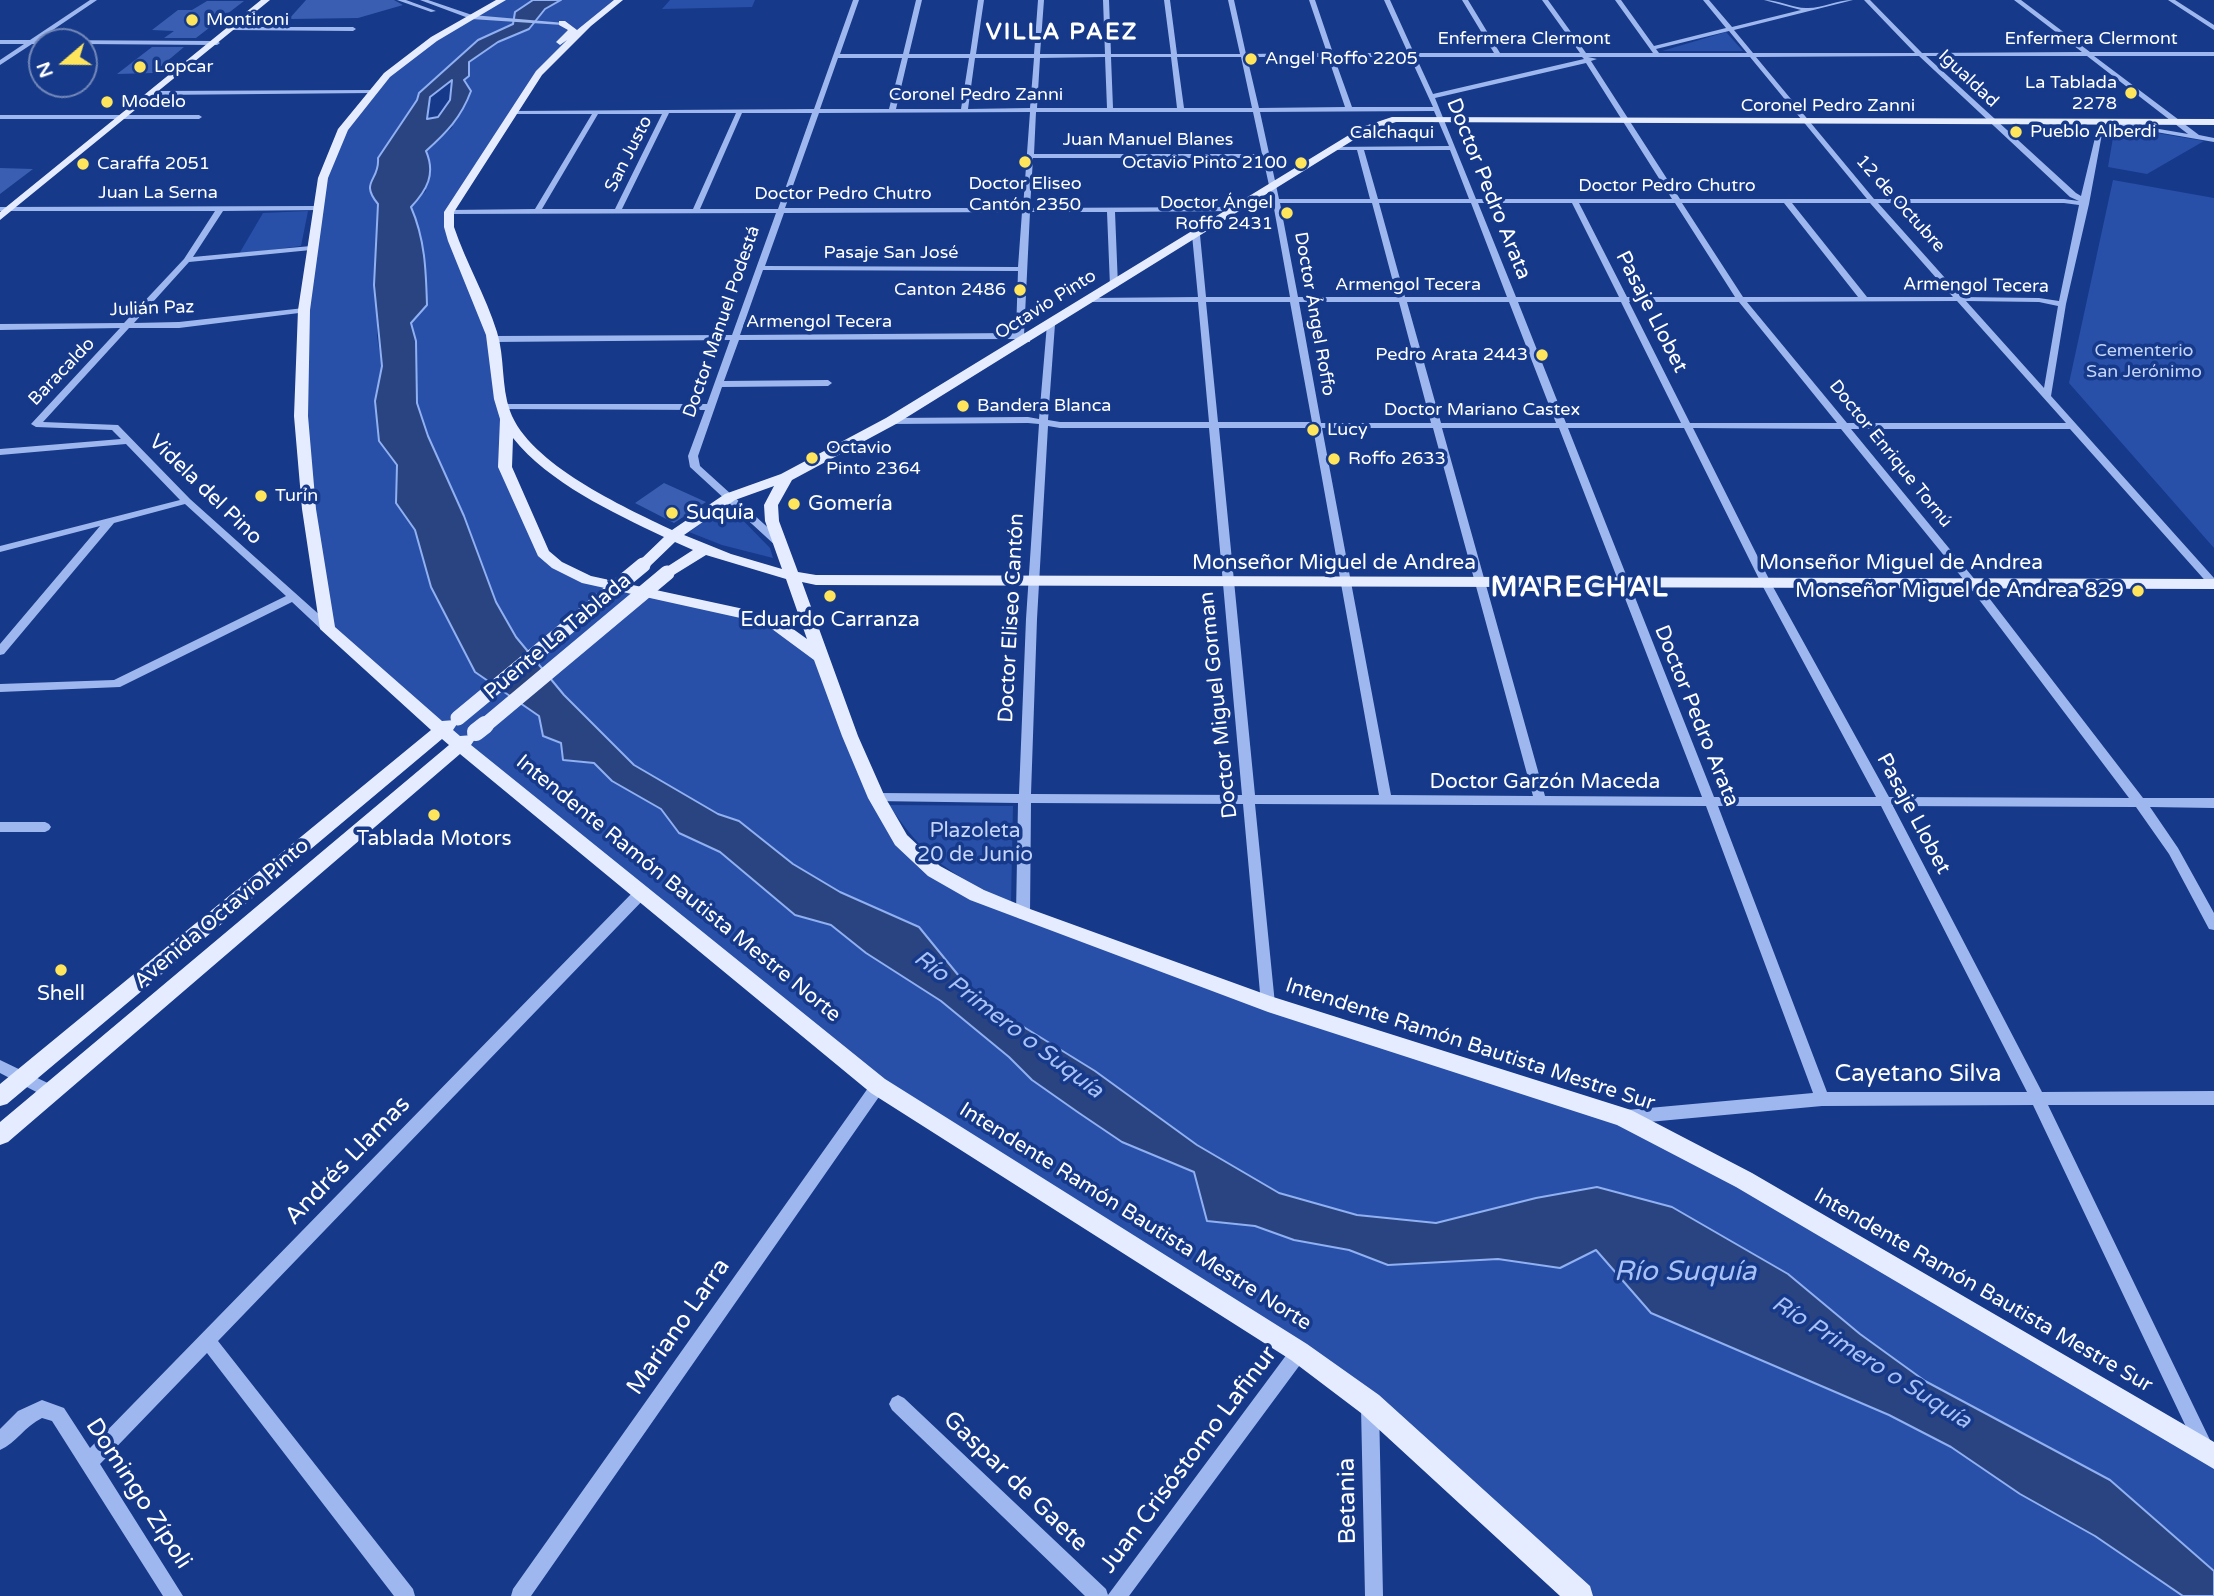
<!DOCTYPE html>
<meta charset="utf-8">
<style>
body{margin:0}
#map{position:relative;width:2214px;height:1596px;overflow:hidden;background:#16398a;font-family:"Varela Round",sans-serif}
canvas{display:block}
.north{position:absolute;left:28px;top:28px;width:70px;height:70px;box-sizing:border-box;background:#16398a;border:2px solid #7388b9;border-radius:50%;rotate:250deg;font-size:19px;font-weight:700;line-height:28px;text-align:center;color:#fff}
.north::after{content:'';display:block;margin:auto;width:24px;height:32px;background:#ffe55c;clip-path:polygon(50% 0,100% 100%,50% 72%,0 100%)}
</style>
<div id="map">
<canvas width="2214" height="1596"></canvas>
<div class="north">N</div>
</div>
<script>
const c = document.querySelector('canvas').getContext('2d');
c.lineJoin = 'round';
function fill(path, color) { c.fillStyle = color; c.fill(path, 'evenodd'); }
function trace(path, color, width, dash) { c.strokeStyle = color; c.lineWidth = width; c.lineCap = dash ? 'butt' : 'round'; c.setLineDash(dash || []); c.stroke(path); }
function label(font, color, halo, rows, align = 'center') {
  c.font = font + ' "Varela Round",sans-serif'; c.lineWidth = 7; c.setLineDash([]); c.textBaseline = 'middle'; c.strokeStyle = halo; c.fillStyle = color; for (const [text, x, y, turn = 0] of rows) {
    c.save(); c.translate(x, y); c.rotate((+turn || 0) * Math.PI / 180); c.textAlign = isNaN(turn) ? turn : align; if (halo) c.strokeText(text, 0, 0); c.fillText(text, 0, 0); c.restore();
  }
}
const green = new Path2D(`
 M 502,0 L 533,0 L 515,12 L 513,24 L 478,40 L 419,93 L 417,100 L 378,158 C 380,181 359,181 378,204 L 377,337 L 382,366 L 375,401 L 379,441 L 397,466 L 396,503 L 415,530 L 431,587 L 475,672 L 539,716 L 543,735 L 561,743 L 567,761 L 594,763 L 612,781 L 661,809 L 679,833 L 720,852 L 795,915 L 831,925 L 866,953 L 941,1001 L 1009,1057 L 1032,1080 L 1079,1113 L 1122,1142 L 1194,1172 L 1207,1221 L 1255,1226 L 1294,1240 L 1349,1250 L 1388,1265 L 1498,1259 L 1560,1268 L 1596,1250 L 1651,1313 L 1889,1415 L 1951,1447 L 2020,1494 L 2095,1536 L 2183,1596 L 1580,1596 L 1370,1404 L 878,1086 L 328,629 L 301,427 L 316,208 L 343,129 L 402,62 Z
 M 561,0 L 619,0 L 548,62 L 449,219 L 490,327 L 504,456 L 543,553 L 570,574 L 777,625 L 823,658 L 850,736 L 919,859 L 1023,914 L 1623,1117 L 2214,1456 L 2214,1571 L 2110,1480 L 1925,1381 L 1860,1334 L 1536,1198 L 1436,1223 L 1357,1215 L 1279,1193 L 1197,1145 L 1095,1071 L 1001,1013 L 963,981 L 919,927 L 840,892 L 793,864 L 739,821 L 718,814 L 634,765 L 564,695 L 516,637 L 496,602 L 464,516 L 428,436 L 417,403 L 416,341 L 411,323 L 427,304 L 410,207 L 426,191 L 425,151 L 452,128 L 464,79 L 469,76 L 469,62 L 498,42 L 528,30 L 545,9 Z
 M 670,0 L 755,0 L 752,7 L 662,9 Z
 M 1726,32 L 1743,51 L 1662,51 Z
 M 2115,126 L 2204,141 L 2147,174 L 2108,167 Z
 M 2113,180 L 2214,198 L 2214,548 L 2069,383 Z
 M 308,211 L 301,246 L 239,254 L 263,213 Z
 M 728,505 L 770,548 L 773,558 L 722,545 L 689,532 Z
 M 889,805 L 1013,806 L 1011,903 C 952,875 926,860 889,805 Z`);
const water = new Path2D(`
 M 533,0 L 561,0 L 545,9 L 529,29 L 498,42 L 469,62 L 469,76 L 464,80 L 471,91 C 461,118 446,133 426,151 C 436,174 427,190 411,207 C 425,239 426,270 427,305 L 411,323 L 416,341 L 417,403 L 428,436 L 464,516 L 496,602 L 516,637 L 564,695 L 634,765 L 718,814 L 739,821 L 793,864 L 840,892 L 919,927 L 963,981 L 1001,1013 L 1095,1071 L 1197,1145 L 1279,1193 L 1357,1215 L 1436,1223 L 1536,1198 L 1597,1187 L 1672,1207 L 1788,1274 L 1860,1334 L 1925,1381 L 2110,1480 L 2214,1571 L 2214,1596 L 2183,1596 L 2095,1536 L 2020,1494 L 1951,1447 L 1889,1415 L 1651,1313 L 1596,1250 L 1560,1268 L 1498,1259 L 1388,1265 L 1349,1250 L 1294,1240 L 1255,1226 L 1207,1221 L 1194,1172 L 1122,1142 L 1079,1113 L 1032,1080 L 1009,1057 L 941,1001 L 866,953 L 831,925 L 795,915 L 720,852 L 679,833 L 661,809 L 612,781 L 594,763 L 563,760 L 561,743 L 543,736 L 539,716 L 475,672 L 431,587 L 415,530 L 396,503 L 397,465 L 379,441 L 375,401 L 382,366 L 374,285 L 378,204 C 359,181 380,181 378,158 L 417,100 L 419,93 L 478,40 L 513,24 L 515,12 ZM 452,80 L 450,100 L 438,117 L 427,119 L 430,97 Z`);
const building = new Path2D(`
 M 306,0 L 394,0 L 403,5 L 358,18 L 289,19 Z
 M 207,1 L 244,1 L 196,38 L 164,38 L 174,31 L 152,30 L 178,10 L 192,10 Z
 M 152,47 L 184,47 L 153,73 L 117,74 Z
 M 0,168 L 33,169 L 0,194 Z
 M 664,483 L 706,502 L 674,523 L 635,503 Z`);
const minor = new Path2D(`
 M 90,0 L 97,0 L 38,40 L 217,41 L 220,43 L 217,45 L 84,44 L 84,42 L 42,42 L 42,44 L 32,44 L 0,65 L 0,60 L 24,44 L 0,44 L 0,40 L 30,40 Z
 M 397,0 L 406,0 L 436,11 L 431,12 Z
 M 420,0 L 428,0 L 472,15 L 565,23 L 562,25 L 471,19 Z
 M 853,0 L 859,0 L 840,54 L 903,54 L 916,0 L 922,0 L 909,54 L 970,54 L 978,0 L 984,0 L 976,54 L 1034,54 L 1038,0 L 1044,0 L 1040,54 L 1105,54 L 1103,0 L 1109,0 L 1111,54 L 1171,54 L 1164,0 L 1170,0 L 1177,54 L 1240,54 L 1228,0 L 1234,0 L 1246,54 L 1327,53 L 1309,0 L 1315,0 L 1333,53 L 1408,53 L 1384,0 L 1390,0 L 1414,53 L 1494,53 L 1462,0 L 1468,0 L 1500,53 L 1580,53 L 1542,0 L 1548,0 L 1586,53 L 1653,53 L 1615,0 L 1621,0 L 1654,46 L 1726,28 L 1703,0 L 1709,0 L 1732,27 L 1801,10 L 1764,0 C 1779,0 1795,9 1808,8 C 1823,8 1837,0 1853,0 L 1734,30 L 1753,53 L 1915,53 L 1864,0 L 1870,0 L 1922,53 L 2082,52 L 2014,0 L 2021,0 L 2090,52 L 2214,52 L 2214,56 L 2094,56 L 2199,135 L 2214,138 L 2214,142 L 2104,123 L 2089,204 L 2066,304 L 2051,396 L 2214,578 L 2214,587 L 2210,586 L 2070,429 L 1851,429 L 1976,581 L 2143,798 L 2214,798 L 2214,808 L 2150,807 L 2178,848 L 2214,913 L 2214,930 L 2209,929 L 2169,854 L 2136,807 L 1893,806 L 2042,1092 L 2214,1091 L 2214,1105 L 2048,1105 L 2210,1440 L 2213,1446 L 2210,1452 L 2204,1455 L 2198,1452 L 2033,1105 L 1822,1106 L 1627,1124 L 1622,1122 L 1620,1117 L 1622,1112 L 1627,1110 L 1813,1093 L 1706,806 L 1255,804 L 1275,1004 L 1273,1008 L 1268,1010 L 1263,1008 L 1261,1004 L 1243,804 L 1031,803 L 1030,914 L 1028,918 L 1023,919 L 1018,918 L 1016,914 L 1018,803 L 873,801 L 871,798 L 873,795 L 877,793 L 1019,794 L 1026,619 L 1039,424 L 1028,423 L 891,424 L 886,421 L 891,418 L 1028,417 L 1039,419 L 1047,324 L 1051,321 L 1055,324 L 1048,420 L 1060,422 L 1209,422 L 1198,302 L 1090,302 L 1086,300 L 1090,298 L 1198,297 L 1192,235 L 1196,233 L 1200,235 L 1206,297 L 1290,297 L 1273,203 L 1249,203 L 1245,201 L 1249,199 L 1272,199 L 1263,158 L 1033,158 L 1030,208 L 1236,207 L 1240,209 L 1236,211 L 1115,212 L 1118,286 L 1114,288 L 1110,286 L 1107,212 L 1030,212 L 1024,335 L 1030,338 L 1030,342 L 1024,342 L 1018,339 L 739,340 L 724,381 L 828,380 L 832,383 L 828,386 L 722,387 L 698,456 L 700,466 L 785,543 L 785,547 L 777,547 L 690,467 L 688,456 L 705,410 L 500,409 L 498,407 L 503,404 L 707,404 L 730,340 L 493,342 L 489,339 L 493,336 L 732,335 L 776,213 L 446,214 L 446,210 L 449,210 L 535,209 L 592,114 L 516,114 L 514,113 L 514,111 L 814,109 ZM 1729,31 L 1747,53 L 1659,53 L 1656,49 ZM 1919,56 L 2070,197 L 2079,201 L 2064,199 L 1874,199 L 1756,57 ZM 1926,56 L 2087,56 L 2188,134 L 2107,120 L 2099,121 L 2081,196 L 2076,193 ZM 1105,57 L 1107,108 L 1037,108 L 1040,58 ZM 1111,57 L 1171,57 L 1177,108 L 1113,108 ZM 1177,57 L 1241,57 L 1252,108 L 1184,108 ZM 1247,57 L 1328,57 L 1345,107 L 1259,108 ZM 1334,57 L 1410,57 L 1433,107 L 1352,107 ZM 1416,57 L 1582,57 L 1584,59 L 1433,94 ZM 1588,57 L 1750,57 L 1867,199 L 1680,199 L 1591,61 L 1597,59 ZM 838,58 L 902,58 L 889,109 L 820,109 ZM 908,58 L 969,58 L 961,109 L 896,109 ZM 975,58 L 1034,58 L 1030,108 L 968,109 ZM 1586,63 L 1672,199 L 1476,199 L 1435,98 ZM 1434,111 L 1449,146 L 1329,147 L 1329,149 L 1331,150 L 1357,150 L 1370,199 L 1279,199 L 1260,112 ZM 1030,112 L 1023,208 L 785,208 L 819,113 ZM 1036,112 L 1253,112 L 1262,154 L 1034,154 ZM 669,113 L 736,113 L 693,209 L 622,209 ZM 742,113 L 812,113 L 778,209 L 700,209 ZM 598,114 L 662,114 L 615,209 L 542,209 ZM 1364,150 L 1450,150 L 1469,199 L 1378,199 ZM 1280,203 L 1372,203 L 1397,297 L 1298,297 ZM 1379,203 L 1471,203 L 1507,297 L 1405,297 ZM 1478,203 L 1572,203 L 1619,297 L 1516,297 ZM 1579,203 L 1675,203 L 1735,297 L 1627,297 ZM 1682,203 L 1784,203 L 1858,297 L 1743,297 ZM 1792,203 L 1870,203 L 1953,297 L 1867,297 ZM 1878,203 L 2064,203 L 2079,205 L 2059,301 L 2039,298 L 1962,297 ZM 1022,212 L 1018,267 L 765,266 L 784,213 ZM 763,270 L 1018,271 L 1016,333 L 740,335 ZM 1957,301 L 2066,423 L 1847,423 L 1747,302 ZM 1966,301 L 2039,302 L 2058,306 L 2044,388 ZM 1206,302 L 1290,302 L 1312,422 L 1218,422 ZM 1299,302 L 1399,302 L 1431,423 L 1321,423 ZM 1407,302 L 1509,302 L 1556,423 L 1441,423 ZM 1518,302 L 1621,302 L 1681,423 L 1566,423 ZM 1629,302 L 1739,302 L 1837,423 L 1690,423 ZM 1048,426 L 1060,428 L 1209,428 L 1242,795 L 1031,794 L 1037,619 ZM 1219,428 L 1313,428 L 1379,795 L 1255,795 ZM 1322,428 L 1433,428 L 1533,796 L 1391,795 ZM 1442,428 L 1559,428 L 1702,797 L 1545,796 ZM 1568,428 L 1684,428 L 1762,585 L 1876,797 L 1714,797 ZM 1693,428 L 1841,429 L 1968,585 L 2129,798 L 1889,797 L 1772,585 ZM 1718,806 L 1881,806 L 2027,1092 L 1827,1092 Z
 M 2168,0 L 2175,0 L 2214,25 L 2214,30 Z
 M 233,27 L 353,27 L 356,29 L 353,31 L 231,30 Z
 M 370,90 L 372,91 L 372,93 L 154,95 L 151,93 L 154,91 Z
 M 0,115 L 199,115 L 202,117 L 199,119 L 0,119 Z
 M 316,206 L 319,206 L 319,210 L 223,211 L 193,257 L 311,246 L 315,248 L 311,250 L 189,262 L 134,323 L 179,322 L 304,308 L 307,308 L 307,312 L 179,328 L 129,328 L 43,422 L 118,425 L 190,499 L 332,626 L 333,629 L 332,632 L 324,632 L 292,602 L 120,687 L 0,692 L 0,684 L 114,680 L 286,596 L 185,504 L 114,523 L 4,654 L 0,655 L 0,644 L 100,526 L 0,552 L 0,546 L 180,500 L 126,444 L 0,455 L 0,449 L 121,439 L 112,430 L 36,427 L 31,424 L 120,328 L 0,330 L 0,324 L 124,323 L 184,259 L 215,211 L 0,211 L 0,207 Z
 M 0,822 L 45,822 L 49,824 L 51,827 L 49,830 L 45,832 L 0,832 Z
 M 641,888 L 646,889 L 648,893 L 646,897 L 218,1341 L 413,1589 L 415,1596 L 394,1596 L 207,1353 L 100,1464 L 183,1596 L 163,1596 L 52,1421 L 42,1418 C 25,1426 16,1443 0,1450 L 0,1429 L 18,1411 L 42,1400 L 64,1408 L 90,1448 L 636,889 Z
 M 0,1060 L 56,1087 L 58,1092 L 56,1097 L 51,1099 L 46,1097 L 0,1073 Z
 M 878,1080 L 883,1081 L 885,1086 L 883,1091 L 531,1596 L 511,1596 L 513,1589 L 873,1081 Z
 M 1299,1344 L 1305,1346 L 1307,1352 L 1305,1358 L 1129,1596 L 1085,1596 L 892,1410 L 889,1404 L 892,1398 L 898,1395 L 904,1398 L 1106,1589 L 1108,1595 L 1293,1346 Z
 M 1370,1398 L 1376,1401 L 1379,1407 L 1383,1596 L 1365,1596 L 1361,1407 L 1364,1401 Z`);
const major = new Path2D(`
 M 261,0 L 270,0 L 0,220 L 0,212 Z
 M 496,0 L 506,0 L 437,41 L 390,77 L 348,130 L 328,178 L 310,310 L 308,416 L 316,509 L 335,627 L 442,721 L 455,720 L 457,724 L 453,730 L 460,736 L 473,735 L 475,739 L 471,745 L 885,1079 L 1307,1344 L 1379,1395 L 1590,1586 L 1593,1596 L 1560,1596 L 1361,1413 L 1291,1360 L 871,1093 L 460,754 L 8,1142 L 0,1145 L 0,1122 L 449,745 L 442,739 L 7,1104 L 0,1106 L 0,1084 L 431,730 L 320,629 L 302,509 L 294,416 L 298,310 L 318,178 L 338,129 L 384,73 L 431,37 Z
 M 614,0 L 623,0 L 591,26 L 542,75 L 454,212 L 454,227 C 466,263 486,296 497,332 C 505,358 501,386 510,411 C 529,464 624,507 672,530 L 725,494 L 781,474 L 886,418 L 1362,127 L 1392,117 L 2214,119 L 2214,125 L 1396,122 L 1368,131 L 896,424 L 792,480 L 778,505 L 779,521 L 798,572 L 816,575 L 2214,579 L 2214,589 L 816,585 L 802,582 L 858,736 L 885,797 L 907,835 L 940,866 L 984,890 L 1030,909 L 1270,996 L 1631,1110 L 1752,1173 L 2214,1442 L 2214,1469 L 1736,1187 L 1617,1125 L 1268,1012 L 970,900 L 928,876 L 895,845 L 868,798 L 842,736 L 814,660 L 772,629 L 745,619 L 582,583 L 552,568 L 538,556 L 498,467 L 500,419 L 494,399 L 486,335 L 448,241 L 444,227 L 444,212 L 536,71 L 567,40 L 560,45 L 556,42 L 568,30 L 559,25 L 559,21 L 565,21 L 577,30 ZM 513,438 C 549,483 612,512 664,537 L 638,562 L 638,568 L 648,568 L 675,542 L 693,550 L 662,570 L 662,576 L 672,576 L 706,555 L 786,579 L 807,639 L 782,621 L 753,611 L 591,576 L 562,562 L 549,551 L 512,467 ZM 774,486 L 764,505 L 765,521 L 782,569 L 731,554 L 684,535 L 735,500 Z`);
const majorBridgeFar1 = new Path2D(`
 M 458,718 L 643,565
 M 483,727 L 667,573`);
const majorBridge = new Path2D(`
 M 476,732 L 485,725`);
const markers = [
 [192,20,7,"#ffe55c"],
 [1251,59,7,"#ffe55c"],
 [140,67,7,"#ffe55c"],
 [2131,93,7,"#ffe55c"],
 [107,102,7,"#ffe55c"],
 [2016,132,7,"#ffe55c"],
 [1025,162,7,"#ffe55c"],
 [1301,163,7,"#ffe55c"],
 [83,164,7,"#ffe55c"],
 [1287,213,7,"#ffe55c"],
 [1020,290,7,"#ffe55c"],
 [1542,355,7,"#ffe55c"],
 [963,406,7,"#ffe55c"],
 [1313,430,7,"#ffe55c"],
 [812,458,7,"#ffe55c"],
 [1334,459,7,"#ffe55c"],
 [261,496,7,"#ffe55c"],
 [794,504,7,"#ffe55c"],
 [672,513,7,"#ffe55c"],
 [2138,591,7,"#ffe55c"],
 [830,596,7,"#ffe55c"],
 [434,815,7,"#ffe55c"],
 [61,970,7,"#ffe55c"]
];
const farPoinames = [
 ["Montironi",206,20],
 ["Angel Roffo 2205",1265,59],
 ["Lopcar",154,67],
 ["La Tablada",2117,83,"right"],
 ["2278",2117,104,"right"],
 ["Modelo",121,102],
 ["Pueblo Alberdi",2030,132],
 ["Octavio Pinto 2100",1287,163,"right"],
 ["Caraffa 2051",97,164],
 ["Doctor Eliseo",1025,184,"center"],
 ["Cantón 2350",1025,205,"center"],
 ["Doctor Ángel",1273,203,"right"],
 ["Roffo 2431",1273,224,"right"],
 ["Canton 2486",1006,290,"right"],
 ["Pedro Arata 2443",1528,355,"right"],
 ["Bandera Blanca",977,406],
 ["Lucy",1327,430],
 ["Octavio",826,448],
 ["Pinto 2364",826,469],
 ["Roffo 2633",1348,459],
 ["Turín",275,496]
];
const farStreetnames = [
 ["Enfermera Clermont",1524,39],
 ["Enfermera Clermont",2091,39],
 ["Igualdad",1968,79,43],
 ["Coronel Pedro Zanni",976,95],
 ["Coronel Pedro Zanni",1828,106],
 ["Calchaqui",1392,133],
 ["Juan Manuel Blanes",1148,140],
 ["San Justo",629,154,-63],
 ["Doctor Pedro Chutro",1667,186],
 ["Juan La Serna",158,193],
 ["Doctor Pedro Chutro",843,194],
 ["12 de Octubre",1900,204,48],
 ["Pasaje San José",891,253],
 ["Armengol Tecera",1408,285],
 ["Armengol Tecera",1976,286,1],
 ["Octavio Pinto",1046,305,-32],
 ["Julián Paz",152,309,-2],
 ["Doctor Ángel Roffo",1314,314,80],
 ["Doctor Manuel Podestá",722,322,-71],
 ["Armengol Tecera",819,322],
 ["Baracaldo",62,372,-46],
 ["Doctor Mariano Castex",1482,410],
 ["Doctor Enrique Tornú",1890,454,51]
];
const farParknames = [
 ["Cementerio",2144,351],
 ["San Jerónimo",2144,372]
];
const streetNames = [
 ["Doctor Pedro Arata",1488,189,68],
 ["Pasaje Llobet",1651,312,63],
 ["Videla del Pino",205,490,44],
 ["Monseñor Miguel de Andrea",1334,563],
 ["Monseñor Miguel de Andrea",1901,563],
 ["Doctor Eliseo Cantón",1012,618,-87],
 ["Puente La Tablada",558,637,-40],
 ["Doctor Miguel Gorman",1219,705,-96],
 ["Doctor Pedro Arata",1696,716,68],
 ["Doctor Garzón Maceda",1545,782],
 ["Pasaje Llobet",1913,814,62],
 ["Intendente Ramón Bautista Mestre Norte",678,889,39],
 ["Avenida Octavio Pinto",222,914,-40],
 ["Intendente Ramón Bautista Mestre Sur",1470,1045,18],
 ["Intendente Ramón Bautista Mestre Norte",1135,1217,32],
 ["Intendente Ramón Bautista Mestre Sur",1983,1291,30]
];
const poiNames = [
 ["Gomería",808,504,"left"],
 ["Suquía",686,513,"left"],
 ["Monseñor Miguel de Andrea 829",2124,591,"right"],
 ["Eduardo Carranza",830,620],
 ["Tablada Motors",434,839],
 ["Shell",61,994]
];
const parkNames = [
 ["Plazoleta",975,831],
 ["20 de Junio",975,855]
];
const farDistrictnames = [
 ["VILLA PAEZ",1062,33]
];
const waterNames = [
 ["Río Primero o Suquía",1008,1025,37],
 ["Río Primero o Suquía",1871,1363,32]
];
const nearStreetnames = [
 ["Cayetano Silva",1918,1075],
 ["Andrés Llamas",348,1161,-46],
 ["Mariano Larra",679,1327,-55],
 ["Juan Crisóstomo Lafinur",1189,1460,-53],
 ["Gaspar de Gaete",1015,1482,44],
 ["Domingo Zípoli",138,1494,57],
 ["Betania",1348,1501,-91]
];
const districtNames = [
 ["MARECHAL",1580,589]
];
const nearWaternames = [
 ["Río Suquía",1685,1273]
];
fill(green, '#2850a9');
fill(water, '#2a4481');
trace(water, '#90b0f2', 2);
fill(building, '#3a5fb2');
fill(minor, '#9eb8ef');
fill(major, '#e6ecff');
trace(majorBridgeFar1, '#e6ecff', 15);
trace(majorBridge, '#e6ecff', 18);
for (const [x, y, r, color] of markers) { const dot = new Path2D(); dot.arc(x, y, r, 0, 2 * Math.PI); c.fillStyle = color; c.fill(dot); trace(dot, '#16398a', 2.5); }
label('18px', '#fff', '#16398a', farPoinames, 'left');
label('18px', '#fff', '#16398a', farStreetnames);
label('18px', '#c4d5fb', '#16398a', farParknames);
label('21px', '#fff', '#16398a', streetNames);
label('21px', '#fff', '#16398a', poiNames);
label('21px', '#c4d5fb', '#16398a', parkNames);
c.letterSpacing = '2px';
label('bold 23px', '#fff', '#16398a', farDistrictnames);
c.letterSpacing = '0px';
label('italic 23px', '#a9c2f6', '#16398a', waterNames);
label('24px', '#fff', '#16398a', nearStreetnames);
c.letterSpacing = '2px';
label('bold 28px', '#fff', '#16398a', districtNames);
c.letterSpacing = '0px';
label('italic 28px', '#a9c2f6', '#16398a', nearWaternames);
</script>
